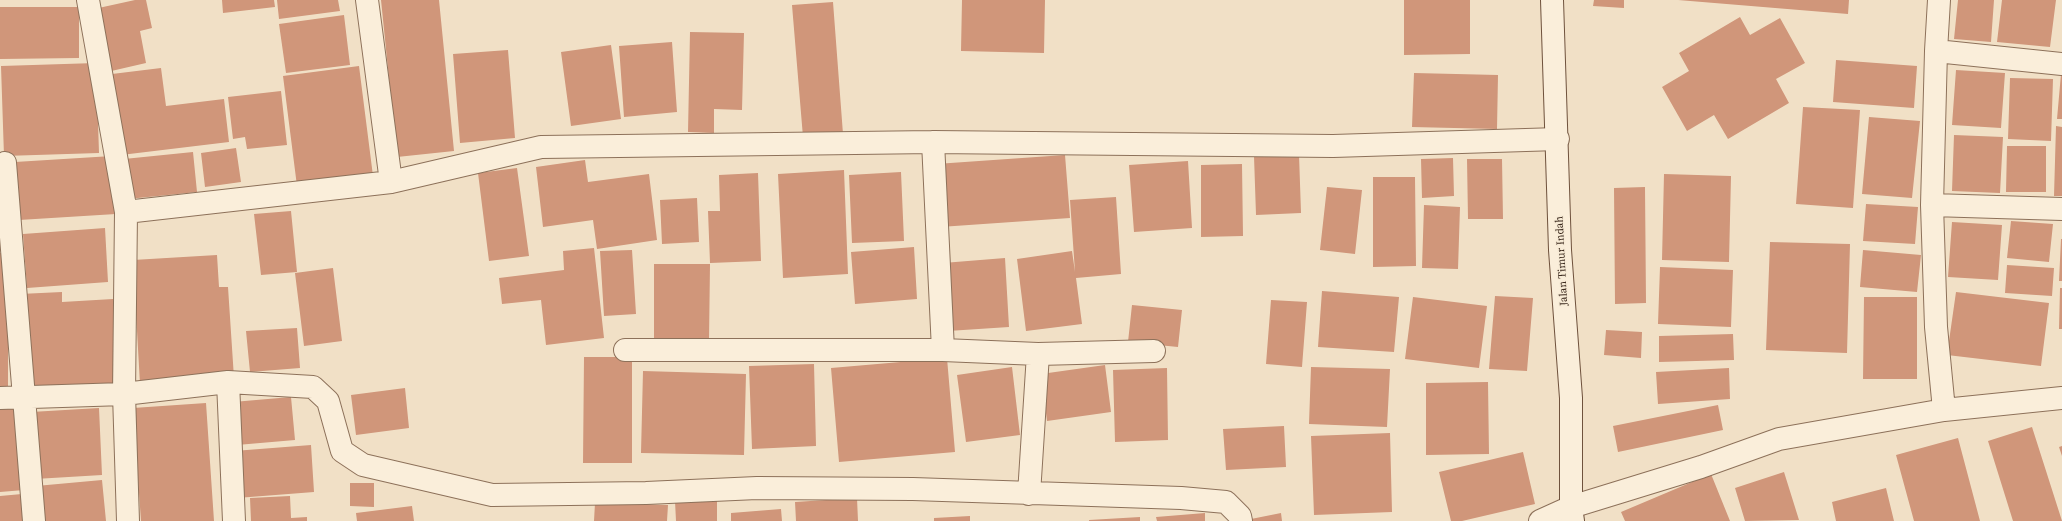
<!DOCTYPE html>
<style>
body{margin:0}
canvas{display:block;background:#f1e0c6}
</style>
<canvas width="2062" height="521"></canvas>
<script>
const c = document.querySelector('canvas').getContext('2d');
c.lineJoin = 'round';
function fill(path, color) { c.fillStyle = color; c.fill(path, 'evenodd'); }
function trace(path, color, width, dash) { c.strokeStyle = color; c.lineWidth = width; c.lineCap = dash ? 'butt' : 'round'; c.setLineDash(dash || []); c.stroke(path); }
function label(font, color, halo, rows, align = 'center') {
  c.font = font + ' "Source Serif 4",serif'; c.lineWidth = 3; c.setLineDash([]); c.textBaseline = 'middle'; c.strokeStyle = halo; c.fillStyle = color; for (const [text, x, y, turn = 0] of rows) {
    c.save(); c.translate(x, y); c.rotate((+turn || 0) * Math.PI / 180); c.textAlign = isNaN(turn) ? turn : align; if (halo) c.strokeText(text, 0, 0); c.fillText(text, 0, 0); c.restore();
  }
}
const building = new Path2D(`
 M 135,0 L 146,0 L 152,28 L 140,31 L 146,63 L 107,72 L 94,9 Z
 M 222,0 L 274,0 L 275,7 L 223,13 Z
 M 277,0 L 338,0 L 340,11 L 279,19 Z
 M 381,0 L 439,0 L 454,151 L 397,157 Z
 M 962,0 L 1045,0 L 1044,53 L 961,51 Z
 M 1404,0 L 1470,0 L 1470,54 L 1404,55 Z
 M 1594,0 L 1624,0 L 1624,8 L 1593,6 Z
 M 1678,0 L 1849,0 L 1848,14 Z
 M 1958,0 L 1994,0 L 1991,42 L 1954,39 Z
 M 2002,0 L 2056,0 L 2050,47 L 1997,42 Z
 M 833,2 L 843,134 L 803,137 L 792,5 Z
 M 0,7 L 79,7 L 79,58 L 0,59 Z
 M 344,15 L 350,65 L 286,73 L 279,24 Z
 M 1740,17 L 1750,35 L 1780,18 L 1805,63 L 1776,79 L 1789,103 L 1728,139 L 1714,115 L 1687,131 L 1662,87 L 1689,71 L 1679,53 Z
 M 690,32 L 744,33 L 742,110 L 714,109 L 714,133 L 688,132 Z
 M 672,42 L 677,112 L 624,117 L 619,46 Z
 M 611,45 L 621,119 L 571,126 L 561,52 Z
 M 508,50 L 515,138 L 460,143 L 453,54 Z
 M 1836,60 L 1917,66 L 1914,108 L 1833,102 Z
 M 96,63 L 99,153 L 4,156 L 1,66 Z
 M 359,66 L 373,176 L 297,186 L 283,76 Z
 M 161,68 L 166,106 L 224,99 L 229,142 L 121,155 L 112,74 Z
 M 1956,70 L 2005,73 L 2001,128 L 1952,125 Z
 M 1414,73 L 1498,75 L 1497,129 L 1412,127 Z
 M 2061,74 L 2062,75 L 2062,119 L 2057,119 Z
 M 2010,78 L 2053,79 L 2051,141 L 2008,139 Z
 M 281,91 L 287,145 L 247,149 L 245,137 L 233,139 L 228,97 Z
 M 1803,107 L 1860,110 L 1853,208 L 1796,204 Z
 M 1869,117 L 1920,121 L 1912,198 L 1862,194 Z
 M 2056,126 L 2062,127 L 2062,196 L 2054,196 Z
 M 1954,135 L 2003,137 L 2000,193 L 1952,191 Z
 M 2007,146 L 2046,146 L 2046,192 L 2006,192 Z
 M 236,148 L 241,182 L 205,187 L 201,153 Z
 M 193,152 L 197,192 L 128,199 L 124,159 Z
 M 1299,154 L 1301,213 L 1256,215 L 1254,156 Z
 M 1065,155 L 1070,218 L 940,227 L 936,164 Z
 M 112,156 L 116,214 L 19,220 L 15,162 Z
 M 1453,158 L 1454,196 L 1422,198 L 1421,159 Z
 M 1467,159 L 1502,159 L 1503,219 L 1468,219 Z
 M 585,160 L 588,182 L 649,174 L 657,240 L 597,249 L 593,220 L 543,227 L 536,167 Z
 M 1188,161 L 1192,228 L 1134,232 L 1129,165 Z
 M 1242,164 L 1243,236 L 1201,237 L 1201,165 Z
 M 517,168 L 529,256 L 489,261 L 478,173 Z
 M 844,170 L 848,274 L 783,278 L 778,174 Z
 M 901,172 L 904,241 L 852,243 L 849,175 Z
 M 758,173 L 761,261 L 710,263 L 708,211 L 720,211 L 719,175 Z
 M 1664,174 L 1731,176 L 1729,262 L 1662,260 Z
 M 1373,177 L 1415,177 L 1416,266 L 1373,267 Z
 M 1327,187 L 1362,190 L 1355,254 L 1320,250 Z
 M 1645,187 L 1646,303 L 1615,304 L 1614,188 Z
 M 1116,197 L 1121,274 L 1076,278 L 1082,324 L 1026,331 L 1017,259 L 1072,251 L 1075,272 L 1070,200 Z
 M 697,198 L 699,242 L 662,244 L 660,200 Z
 M 1866,204 L 1918,207 L 1915,244 L 1863,241 Z
 M 1424,205 L 1460,207 L 1458,269 L 1422,268 Z
 M 291,211 L 297,272 L 261,275 L 254,214 Z
 M 2011,221 L 2053,224 L 2049,262 L 2007,258 Z
 M 1952,222 L 2002,225 L 1998,280 L 1948,277 Z
 M 105,228 L 108,282 L 27,288 L 23,234 Z
 M 2061,239 L 2062,239 L 2062,281 L 2059,281 Z
 M 1770,242 L 1850,244 L 1847,353 L 1766,350 Z
 M 914,247 L 917,299 L 855,304 L 851,252 Z
 M 594,248 L 604,338 L 546,345 L 541,300 L 502,304 L 499,278 L 564,270 L 563,251 Z
 M 632,250 L 636,314 L 604,316 L 600,251 Z
 M 1863,250 L 1921,255 L 1917,292 L 1860,287 Z
 M 0,253 L 8,253 L 8,387 L 0,388 Z
 M 217,255 L 219,287 L 228,287 L 234,378 L 140,384 L 133,260 Z
 M 1005,258 L 1009,327 L 948,331 L 943,263 Z
 M 654,264 L 710,264 L 709,342 L 654,342 Z
 M 2007,265 L 2054,268 L 2052,296 L 2005,293 Z
 M 1660,267 L 1733,270 L 1731,327 L 1658,324 Z
 M 333,268 L 342,341 L 304,346 L 295,273 Z
 M 2060,288 L 2062,288 L 2062,329 L 2059,329 Z
 M 1322,291 L 1399,297 L 1394,352 L 1318,347 Z
 M 62,292 L 62,302 L 113,299 L 116,386 L 23,390 L 20,294 Z
 M 1956,292 L 2049,303 L 2041,366 L 1947,355 Z
 M 1495,296 L 1533,298 L 1527,371 L 1489,369 Z
 M 1413,297 L 1487,306 L 1479,368 L 1405,359 Z
 M 1864,297 L 1917,297 L 1917,379 L 1863,379 Z
 M 1271,300 L 1307,302 L 1302,367 L 1266,364 Z
 M 1132,305 L 1182,310 L 1178,347 L 1128,342 Z
 M 297,328 L 300,368 L 250,372 L 246,331 Z
 M 1606,330 L 1642,332 L 1641,358 L 1604,355 Z
 M 1733,334 L 1734,360 L 1659,362 L 1659,336 Z
 M 584,357 L 632,357 L 632,463 L 583,463 Z
 M 947,358 L 955,452 L 839,462 L 831,368 Z
 M 814,364 L 816,446 L 752,449 L 749,366 Z
 M 1105,365 L 1111,412 L 1047,421 L 1041,374 Z
 M 1012,367 L 1020,435 L 966,442 L 957,375 Z
 M 1311,367 L 1390,369 L 1387,427 L 1309,424 Z
 M 1167,368 L 1168,440 L 1115,442 L 1113,370 Z
 M 1729,368 L 1730,399 L 1658,404 L 1656,372 Z
 M 643,371 L 746,374 L 744,455 L 641,453 Z
 M 1488,382 L 1489,454 L 1426,455 L 1426,383 Z
 M 405,388 L 409,428 L 356,435 L 351,395 Z
 M 291,397 L 295,440 L 237,445 L 233,402 Z
 M 206,403 L 214,521 L 141,521 L 133,408 Z
 M 17,404 L 24,490 L 0,492 L 0,406 Z
 M 1718,405 L 1723,430 L 1618,452 L 1613,426 Z
 M 99,408 L 102,475 L 35,479 L 31,412 Z
 M 1284,426 L 1286,467 L 1226,470 L 1223,429 Z
 M 2032,427 L 2062,521 L 2013,521 L 1988,441 Z
 M 1390,433 L 1392,512 L 1314,515 L 1311,436 Z
 M 1958,438 L 1980,521 L 1914,521 L 1896,455 Z
 M 311,445 L 314,492 L 237,498 L 234,451 Z
 M 2062,446 L 2062,456 L 2059,447 Z
 M 1523,452 L 1535,504 L 1462,521 L 1451,521 L 1439,472 Z
 M 1784,472 L 1799,520 L 1745,521 L 1735,488 Z
 M 1711,474 L 1730,521 L 1625,521 L 1621,512 Z
 M 102,480 L 106,521 L 40,521 L 36,486 Z
 M 350,483 L 374,483 L 374,507 L 350,506 Z
 M 1886,488 L 1894,521 L 1836,521 L 1832,502 Z
 M 22,494 L 23,521 L 0,521 L 0,496 Z
 M 290,496 L 291,518 L 307,517 L 307,521 L 251,521 L 250,498 Z
 M 857,498 L 858,521 L 796,521 L 795,502 Z
 M 717,500 L 717,521 L 676,521 L 675,501 Z
 M 595,503 L 668,505 L 667,521 L 594,521 Z
 M 412,506 L 414,521 L 357,521 L 356,513 Z
 M 781,509 L 782,521 L 731,521 L 731,513 Z
 M 1205,513 L 1205,521 L 1157,521 L 1156,517 Z
 M 1281,513 L 1282,521 L 1246,521 L 1246,520 Z
 M 970,516 L 970,521 L 934,521 L 934,518 Z
 M 1140,517 L 1140,521 L 1089,521 L 1089,520 Z`);
const street = new Path2D(`
 M 88,0 L 126,212 L 124,394 L 128,521
 M 367,0 L 391,182
 M 1939,0 L 1936,51 L 1932,205 L 1936,327 L 1944,410
 M 1936,51 L 2062,64
 M 933,142 L 943,350
 M 5,163 L 34,521
 M 1932,205 L 2062,209
 M 126,212 L 391,182 L 541,147 L 933,142 L 1333,146 L 1558,139
 M 625,350 L 943,350 L 1038,354 L 1154,351
 M 228,382 L 234,521
 M 0,398 L 124,394 L 228,382 L 313,387 L 328,401 L 342,451 L 363,465 L 492,495 L 646,493 L 757,488 L 913,489 L 1181,498 L 1226,502 L 1240,516 L 1241,521
 M 1029,494 L 1038,354
 M 1540,521 L 1571,507 L 1701,467 L 1779,439 L 1944,410 L 2062,398`);
const secondary = new Path2D(`
 M 1552,0 L 1560,250 L 1571,398 L 1571,507 L 1573,521`);
const streetNames = [
 ["Jalan Timur Indah",1562,261,-93]
];
fill(building, '#d0967a');
trace(street, '#8d715a', 24);
trace(secondary, '#6f523d', 24);
trace(street, '#faeeda', 22);
trace(secondary, '#faeeda', 22);
label('11px', '#3d2b1f', '#f7ebd6', streetNames);
</script>
